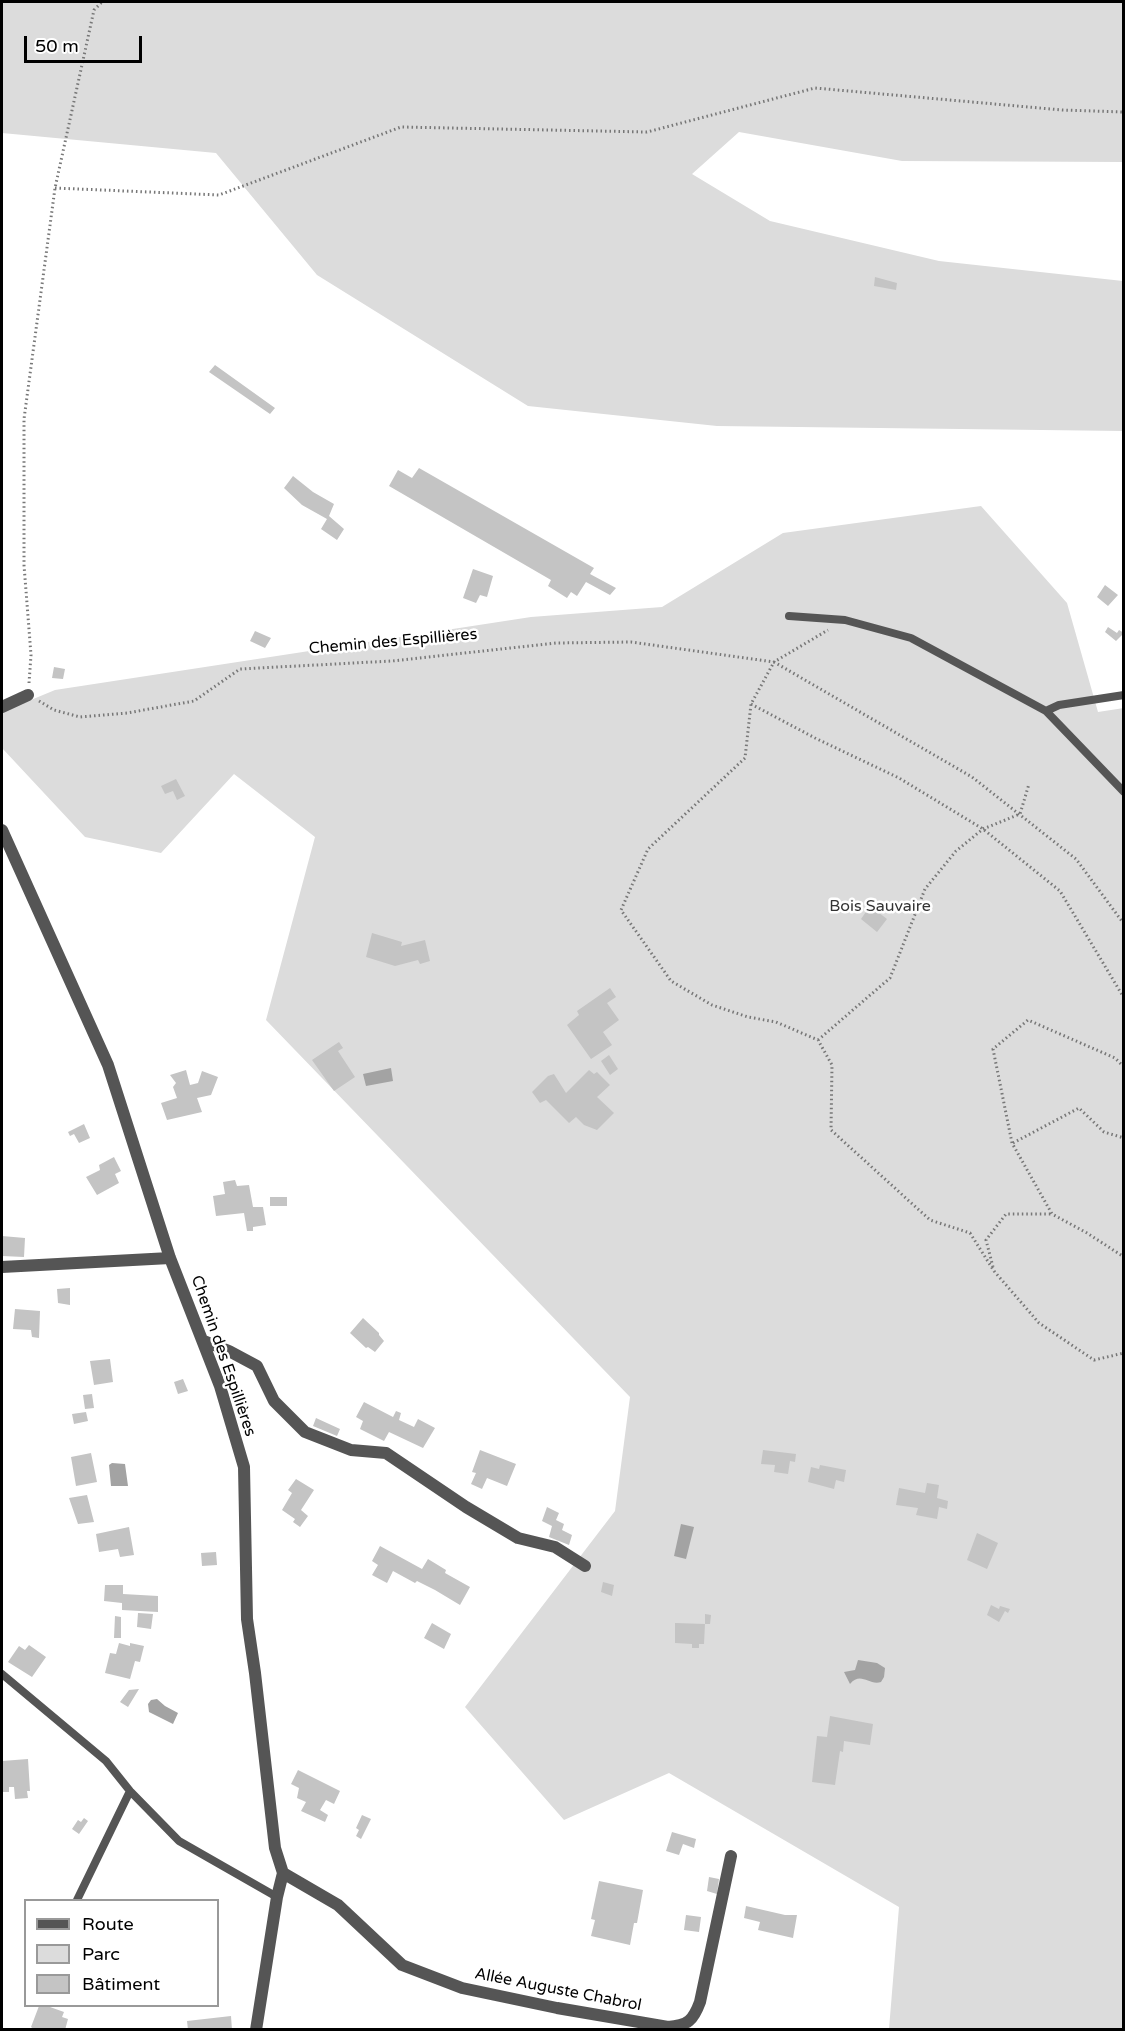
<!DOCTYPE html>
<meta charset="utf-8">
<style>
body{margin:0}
#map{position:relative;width:1125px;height:2031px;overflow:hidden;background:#fff;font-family:"Varela Round",sans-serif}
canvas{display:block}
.frame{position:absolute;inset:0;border:3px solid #000;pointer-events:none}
.legend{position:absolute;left:24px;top:1899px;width:195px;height:108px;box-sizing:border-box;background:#fff;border:2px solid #999;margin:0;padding:8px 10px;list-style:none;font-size:18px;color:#000}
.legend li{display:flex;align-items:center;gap:12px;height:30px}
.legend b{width:30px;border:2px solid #999}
.scale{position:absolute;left:24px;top:36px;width:118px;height:27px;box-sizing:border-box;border:3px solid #000;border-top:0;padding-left:8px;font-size:18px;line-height:21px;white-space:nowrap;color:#000;-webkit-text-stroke:4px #fff;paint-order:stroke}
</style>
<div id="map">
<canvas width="1125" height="2031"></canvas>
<div class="frame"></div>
<ul class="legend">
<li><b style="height:8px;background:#555"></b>Route</li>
<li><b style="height:16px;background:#dcdcdc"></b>Parc</li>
<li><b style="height:16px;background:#c4c4c4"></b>Bâtiment</li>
</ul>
<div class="scale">50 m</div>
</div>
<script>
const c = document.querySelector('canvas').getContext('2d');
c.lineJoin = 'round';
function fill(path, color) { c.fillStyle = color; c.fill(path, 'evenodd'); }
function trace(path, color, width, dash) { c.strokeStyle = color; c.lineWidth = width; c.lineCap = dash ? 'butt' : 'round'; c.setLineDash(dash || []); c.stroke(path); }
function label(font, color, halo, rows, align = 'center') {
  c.font = font + ' "Varela Round",sans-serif'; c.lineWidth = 5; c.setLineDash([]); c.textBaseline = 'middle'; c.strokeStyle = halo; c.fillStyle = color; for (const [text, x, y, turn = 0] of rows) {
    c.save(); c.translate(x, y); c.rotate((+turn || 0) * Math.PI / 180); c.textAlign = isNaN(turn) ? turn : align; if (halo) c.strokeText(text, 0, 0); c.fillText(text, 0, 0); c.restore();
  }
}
const green = new Path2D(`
 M 2,2 L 1123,2 L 1123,162 L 902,161 L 739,132 L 692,174 L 770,221 L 939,261 L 1123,281 L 1123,431 L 717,426 L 528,406 L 317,275 L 216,153 L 2,133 Z
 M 981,506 L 1067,603 L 1098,712 L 1124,708 L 1123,2029 L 889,2029 L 899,1907 L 669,1773 L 564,1820 L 465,1707 L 615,1511 L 630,1397 L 266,1020 L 315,837 L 234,774 L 161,853 L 85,837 L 2,748 L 2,712 L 55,690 L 531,617 L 662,607 L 783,533 Z`);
const water = new Path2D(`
 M 391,1068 L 393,1081 L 366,1086 L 363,1074 Z
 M 112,1463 L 125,1464 L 128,1486 L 111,1486 L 109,1465 Z
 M 681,1524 L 694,1527 L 686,1559 L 674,1556 Z
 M 858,1660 L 877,1663 L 885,1668 L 884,1677 L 881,1682 C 869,1686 861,1671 850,1684 L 844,1672 L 855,1670 Z
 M 157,1699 L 165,1706 L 178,1713 L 173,1724 L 149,1712 L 148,1704 L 151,1700 Z`);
const building = new Path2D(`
 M 875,277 L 897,283 L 896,290 L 874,286 Z
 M 215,365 L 275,408 L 270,414 L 209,372 Z
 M 419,468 L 594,568 L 590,574 L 616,588 L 610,595 L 586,582 L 577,596 L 571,592 L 567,598 L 548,586 L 551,580 L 389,486 L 398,470 L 412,478 Z
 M 293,476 L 313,492 L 334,504 L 329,516 L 344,529 L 337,540 L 321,529 L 327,519 L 302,505 L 284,488 Z
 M 473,569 L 493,576 L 487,597 L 480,595 L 476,603 L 463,598 Z
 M 1105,585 L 1118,595 L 1108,606 L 1097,597 Z
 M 1108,627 L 1117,633 L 1119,630 L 1124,633 L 1116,641 L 1105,632 Z
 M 255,631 L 271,638 L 265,648 L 250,641 Z
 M 54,667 L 65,669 L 63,679 L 52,678 Z
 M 176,779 L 185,796 L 177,800 L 173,791 L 165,794 L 161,786 Z
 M 870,906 L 887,919 L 877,932 L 861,919 Z
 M 372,933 L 402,942 L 401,946 L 425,940 L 430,961 L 420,964 L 418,960 L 395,966 L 366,957 Z
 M 610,988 L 616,997 L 607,1003 L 619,1020 L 603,1032 L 612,1045 L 591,1059 L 567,1025 L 579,1015 L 577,1011 Z
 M 339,1042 L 343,1048 L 338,1051 L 355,1077 L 334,1091 L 312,1060 Z
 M 609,1055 L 618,1069 L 610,1075 L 601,1061 Z
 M 186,1070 L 190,1085 L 198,1083 L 202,1071 L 218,1077 L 211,1095 L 197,1098 L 202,1112 L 167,1120 L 161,1103 L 177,1098 L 173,1087 L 176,1083 L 170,1075 Z
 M 589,1070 L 594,1074 L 597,1072 L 610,1085 L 597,1097 L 614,1113 L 597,1130 L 584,1125 L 576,1117 L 569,1123 L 546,1100 L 540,1103 L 532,1092 L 548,1076 L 554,1074 L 566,1093 Z
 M 84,1124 L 90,1138 L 79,1143 L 74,1134 L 70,1136 L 68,1132 Z
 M 114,1157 L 121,1171 L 115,1174 L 119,1183 L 97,1195 L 86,1177 L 100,1170 L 99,1165 Z
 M 235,1180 L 237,1186 L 249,1185 L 253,1207 L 263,1207 L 266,1225 L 253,1227 L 253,1231 L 247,1231 L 244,1213 L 216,1216 L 213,1196 L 225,1194 L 223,1182 Z
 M 270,1197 L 287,1197 L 287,1206 L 270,1206 Z
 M 2,1236 L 25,1238 L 24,1257 L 2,1256 Z
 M 70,1288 L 70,1305 L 58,1303 L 57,1289 Z
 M 15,1309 L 40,1311 L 39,1338 L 32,1337 L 31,1330 L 13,1329 Z
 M 363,1318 L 379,1333 L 379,1335 L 384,1341 L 375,1352 L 368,1347 L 366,1348 L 350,1333 Z
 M 110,1359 L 113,1382 L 94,1385 L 90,1361 Z
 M 183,1379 L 188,1391 L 178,1394 L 174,1382 Z
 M 92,1394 L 94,1408 L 85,1409 L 83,1395 Z
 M 364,1402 L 393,1417 L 396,1411 L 401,1413 L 399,1420 L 414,1427 L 418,1419 L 435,1428 L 423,1448 L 389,1432 L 384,1441 L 360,1429 L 363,1421 L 356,1417 Z
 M 86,1412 L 88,1421 L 74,1424 L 72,1414 Z
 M 316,1418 L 340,1429 L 337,1436 L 313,1426 Z
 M 480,1450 L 516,1464 L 507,1486 L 487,1478 L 482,1489 L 471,1484 L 476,1473 L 472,1472 Z
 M 763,1450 L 796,1454 L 795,1462 L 790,1461 L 788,1474 L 774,1472 L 775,1465 L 761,1464 Z
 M 91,1453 L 97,1482 L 76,1486 L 71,1457 Z
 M 820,1465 L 846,1470 L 844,1482 L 836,1480 L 834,1489 L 808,1482 L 811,1467 L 819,1469 Z
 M 296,1479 L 314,1490 L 301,1510 L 308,1516 L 300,1527 L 293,1522 L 295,1519 L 282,1510 L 292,1493 L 288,1490 Z
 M 927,1483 L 939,1485 L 937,1498 L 948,1501 L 947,1509 L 939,1507 L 937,1519 L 916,1515 L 918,1508 L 896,1505 L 899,1488 L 925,1493 Z
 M 87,1495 L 94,1522 L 78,1524 L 69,1498 Z
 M 547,1507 L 559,1513 L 556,1520 L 564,1524 L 562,1530 L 572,1535 L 569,1545 L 549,1537 L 552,1526 L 542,1521 Z
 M 129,1527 L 134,1555 L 120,1557 L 118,1549 L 99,1552 L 96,1534 Z
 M 977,1533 L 998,1543 L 987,1569 L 967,1560 Z
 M 380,1546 L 422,1569 L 428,1559 L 446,1570 L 445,1573 L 470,1587 L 460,1605 L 435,1590 L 417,1581 L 415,1583 L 393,1571 L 387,1583 L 372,1575 L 378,1565 L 372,1561 Z
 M 216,1552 L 217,1565 L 202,1566 L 201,1553 Z
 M 603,1582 L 614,1585 L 612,1596 L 601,1592 Z
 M 105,1585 L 123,1585 L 123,1594 L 158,1596 L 158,1612 L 122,1610 L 122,1603 L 104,1601 Z
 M 991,1605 L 999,1609 L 1000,1606 L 1010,1609 L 1008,1613 L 1005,1611 L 999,1622 L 987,1615 Z
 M 138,1613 L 153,1614 L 151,1629 L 137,1627 Z
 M 705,1614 L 711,1615 L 710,1624 L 705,1624 L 704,1644 L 699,1644 L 699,1648 L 692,1648 L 692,1644 L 675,1643 L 675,1623 L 705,1624 Z
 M 115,1616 L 121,1617 L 121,1638 L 114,1638 Z
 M 432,1623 L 451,1634 L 444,1649 L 424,1638 Z
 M 119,1643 L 130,1646 L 130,1643 L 144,1646 L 140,1662 L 135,1661 L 130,1679 L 105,1673 L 110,1653 L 116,1654 Z
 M 29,1645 L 46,1657 L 32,1677 L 8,1662 L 19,1646 L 25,1650 Z
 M 139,1689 L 128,1707 L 120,1702 L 129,1690 Z
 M 830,1716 L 873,1724 L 870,1745 L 844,1741 L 843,1752 L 840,1751 L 835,1785 L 812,1782 L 817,1736 L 827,1737 Z
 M 28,1759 L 30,1791 L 27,1791 L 28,1798 L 15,1799 L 14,1787 L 9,1787 L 9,1792 L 2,1792 L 2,1761 Z
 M 298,1770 L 340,1791 L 334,1804 L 326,1800 L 320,1810 L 328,1815 L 325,1822 L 301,1811 L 306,1802 L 297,1798 L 299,1788 L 291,1784 Z
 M 362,1815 L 371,1819 L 361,1839 L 356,1836 L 359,1830 L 356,1828 Z
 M 84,1818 L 88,1821 L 79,1834 L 72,1829 L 78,1820 L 81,1822 Z
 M 672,1832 L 696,1839 L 694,1848 L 683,1844 L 679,1855 L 666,1851 Z
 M 709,1877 L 719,1879 L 717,1894 L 707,1891 Z
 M 599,1881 L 643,1890 L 637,1923 L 634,1923 L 630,1945 L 591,1936 L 595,1920 L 591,1919 Z
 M 746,1906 L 785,1915 L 797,1915 L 793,1938 L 758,1930 L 760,1922 L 744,1918 Z
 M 686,1915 L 701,1917 L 699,1932 L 684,1930 Z
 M 39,2006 L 50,2006 L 50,2007 L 64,2012 L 62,2017 L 68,2019 L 65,2030 L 35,2030 L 31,2027 Z
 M 231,2016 L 232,2030 L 188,2030 L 187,2021 Z`);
const path = new Path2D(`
 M 55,188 L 219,195 L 401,127 L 647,132 L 815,88 L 1062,110 L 1124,112
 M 29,683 L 31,655 L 24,565 L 24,419 L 55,188 L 94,10 L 102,2
 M 39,701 L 54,710 L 80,717 L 127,713 L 194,701 L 240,669 L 392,661 L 556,643 L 631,642 L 774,662 L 828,630
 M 751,704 L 815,738 L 899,778 L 983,829 L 1060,891 L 1124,998
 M 1124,924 L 1076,859 L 972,777 L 774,662 L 751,704 L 745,758 L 648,849 L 621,910 L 671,981 L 712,1005 L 748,1017 L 776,1022 L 818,1040 L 832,1065 L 831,1130 L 930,1220 L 970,1233 L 994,1271 L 1039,1323 L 1094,1360 L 1124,1353
 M 818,1040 L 890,978 L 925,889 L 956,851 L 983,829 L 1020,814 L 1029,784
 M 1124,1067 L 1115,1058 L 1028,1020 L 993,1049 L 1012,1143 L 1052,1214 L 1087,1233 L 1124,1257
 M 1013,1143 L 1079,1108 L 1104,1132 L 1124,1138
 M 993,1267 L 986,1240 L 1006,1214 L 1052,1214`);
const service = new Path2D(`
 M 789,616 L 845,620 L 911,638 L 1046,711 L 1124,792
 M 1046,711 L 1059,705 L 1124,695
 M 2,1674 L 106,1761 L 130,1791 L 179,1841 L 277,1897
 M 77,1900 L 130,1791`);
const minor = new Path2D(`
 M 2,707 L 28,695
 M 2,830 L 108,1065 L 170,1258 L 220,1386 L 244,1467 L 247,1619 L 255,1673 L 275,1848 L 283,1873 L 277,1897 L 256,2030
 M 2,1267 L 170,1258
 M 204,1341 L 229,1351 L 257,1366 L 274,1401 L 305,1432 L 351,1450 L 386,1453 L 466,1507 L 518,1538 L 555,1547 L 585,1566
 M 283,1873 L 338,1905 L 402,1965 L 462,1988 L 557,2008 L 668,2027 C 688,2025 693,2021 700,2002 L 731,1856`);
const streetNames = [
 ["Chemin des Espillières",393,642,-5],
 ["Chemin des Espillières",223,1356,71],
 ["Allée Auguste Chabrol",558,1990,11]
];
const parkNames = [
 ["Bois Sauvaire",880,907]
];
fill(green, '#dcdcdc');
fill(water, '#a3a3a3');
fill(building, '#c4c4c4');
trace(path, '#777', 3, [1.5, 3]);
trace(service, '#555', 8);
trace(minor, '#555', 12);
label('16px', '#000', '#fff', streetNames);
label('16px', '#333', '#fff', parkNames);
</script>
